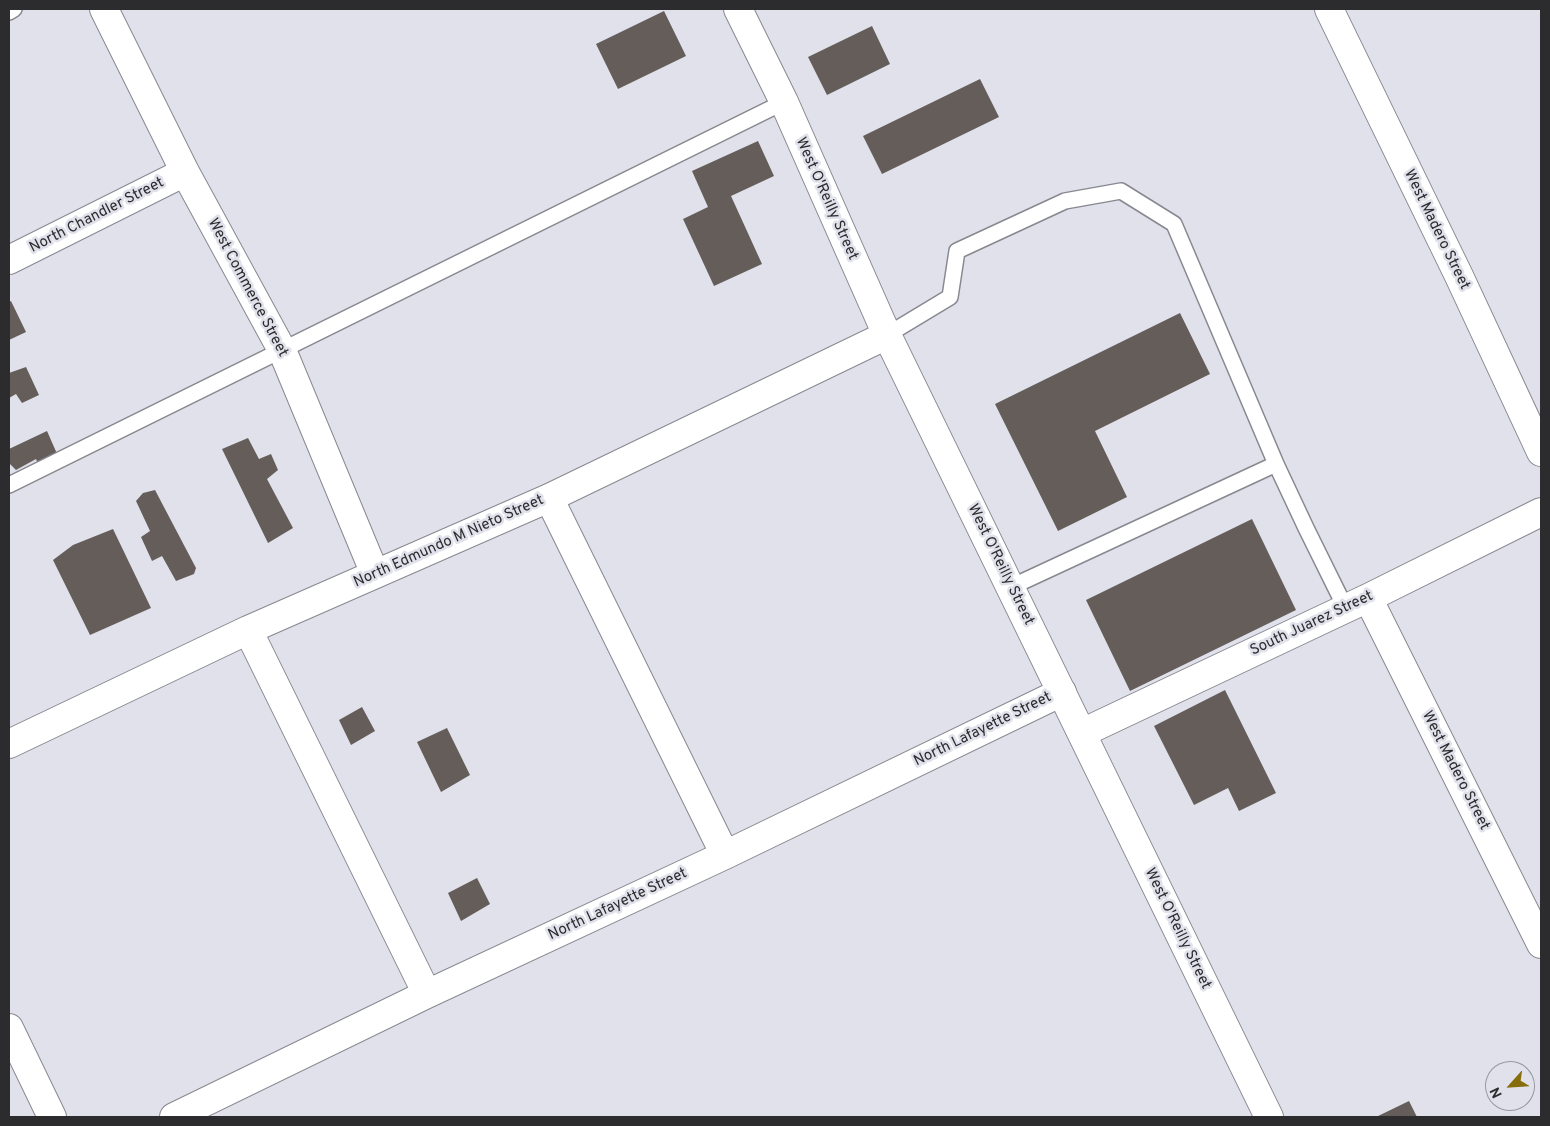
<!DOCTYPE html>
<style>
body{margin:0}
#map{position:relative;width:1550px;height:1126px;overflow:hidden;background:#e0e1ea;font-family:Overpass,sans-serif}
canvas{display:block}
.frame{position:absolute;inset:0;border:10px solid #2c2c2f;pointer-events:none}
.north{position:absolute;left:1485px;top:1061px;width:50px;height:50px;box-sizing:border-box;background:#e0e1ea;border:1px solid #98999f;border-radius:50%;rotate:244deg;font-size:14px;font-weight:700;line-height:20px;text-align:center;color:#2c2c2f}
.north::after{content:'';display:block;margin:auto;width:18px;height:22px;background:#876e0d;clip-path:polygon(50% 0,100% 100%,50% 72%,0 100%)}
</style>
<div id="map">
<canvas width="1550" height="1126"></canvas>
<div class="frame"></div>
<div class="north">N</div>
</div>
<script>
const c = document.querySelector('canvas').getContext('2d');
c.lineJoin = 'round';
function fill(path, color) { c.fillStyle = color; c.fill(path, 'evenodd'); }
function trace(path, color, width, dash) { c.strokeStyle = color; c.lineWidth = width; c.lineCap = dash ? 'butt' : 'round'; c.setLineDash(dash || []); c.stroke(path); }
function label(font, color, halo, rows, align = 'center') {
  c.font = font + ' Overpass,sans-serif'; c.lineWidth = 5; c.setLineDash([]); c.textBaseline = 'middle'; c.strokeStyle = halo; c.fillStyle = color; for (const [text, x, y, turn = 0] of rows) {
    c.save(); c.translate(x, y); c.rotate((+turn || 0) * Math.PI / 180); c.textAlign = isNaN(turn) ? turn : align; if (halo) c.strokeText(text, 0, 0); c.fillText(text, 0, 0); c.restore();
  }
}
const building = new Path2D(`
 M 664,11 L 686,56 L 618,89 L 596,44 Z
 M 872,26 L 890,64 L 827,95 L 808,57 Z
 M 980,79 L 999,117 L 882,174 L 863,136 Z
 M 758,141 L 774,176 L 731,196 L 762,264 L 714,286 L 683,219 L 708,207 L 692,171 Z
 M 11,301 L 26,332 L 9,340 L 9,302 Z
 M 1180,313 L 1210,374 L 1095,431 L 1127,497 L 1058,531 L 995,404 Z
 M 26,367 L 39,395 L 22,403 L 16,394 L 9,398 L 9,373 Z
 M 47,431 L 58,456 L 39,466 L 36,459 L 16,470 L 9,463 L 9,449 Z
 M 248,438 L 259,459 L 271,454 L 278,470 L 267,479 L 293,528 L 268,543 L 222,449 Z
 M 155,490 L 196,568 L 194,574 L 176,581 L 162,556 L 152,561 L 141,537 L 150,531 L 136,501 L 143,493 Z
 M 1252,519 L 1296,610 L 1130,691 L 1086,600 Z
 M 113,529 L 151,608 L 90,635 L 53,560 L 73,545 Z
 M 1225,690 L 1276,793 L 1239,811 L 1228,788 L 1194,805 L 1154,726 Z
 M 362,707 L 375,731 L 351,745 L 339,720 Z
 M 447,728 L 470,775 L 441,792 L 417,742 Z
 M 477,878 L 490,904 L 461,921 L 448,893 Z
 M 1409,1101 L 1417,1117 L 1376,1117 Z`);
const service = new Path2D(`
 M 9,12 L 14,9
 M 887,335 L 950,297 L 957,251 L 1065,201 L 1121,191 L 1174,224 L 1276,464
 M 9,485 L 784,102
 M 1011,587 L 1276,464 L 1306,528 L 1346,609`);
const minor = new Path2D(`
 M 104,9 L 185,172 L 282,350 L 375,574
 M 1329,9 L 1459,276 L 1541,452
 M 9,260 L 185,172
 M 549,498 L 725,855
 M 1368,598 L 1541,944
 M 248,630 L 427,994
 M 1082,733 L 1368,598 L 1541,512
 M 9,744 L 248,630 L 549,498 L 887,335
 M 9,1028 L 52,1117
 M 174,1117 L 427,994 L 725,855 L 1062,692`);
const secondary = new Path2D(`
 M 738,9 L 784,102 L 887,335 L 1269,1117`);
const streetNames = [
 ["West O'Reilly Street",826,199,66],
 ["North Chandler Street",97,216,-27],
 ["West Madero Street",1436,230,64],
 ["West Commerce Street",247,288,62],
 ["North Edmundo M Nieto Street",449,542,-24],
 ["West O'Reilly Street",1000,565,64],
 ["South Juarez Street",1312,624,-25],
 ["North Lafayette Street",983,730,-26],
 ["West Madero Street",1455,771,63],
 ["North Lafayette Street",618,905,-25],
 ["West O'Reilly Street",1177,929,64]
];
fill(building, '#655d5a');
trace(service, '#878890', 18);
trace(minor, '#878890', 30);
trace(secondary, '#878890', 30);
trace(service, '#fff', 15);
trace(minor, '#fff', 28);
trace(secondary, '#fff', 28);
label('15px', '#2c2c2f', '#e0e1ea', streetNames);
</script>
